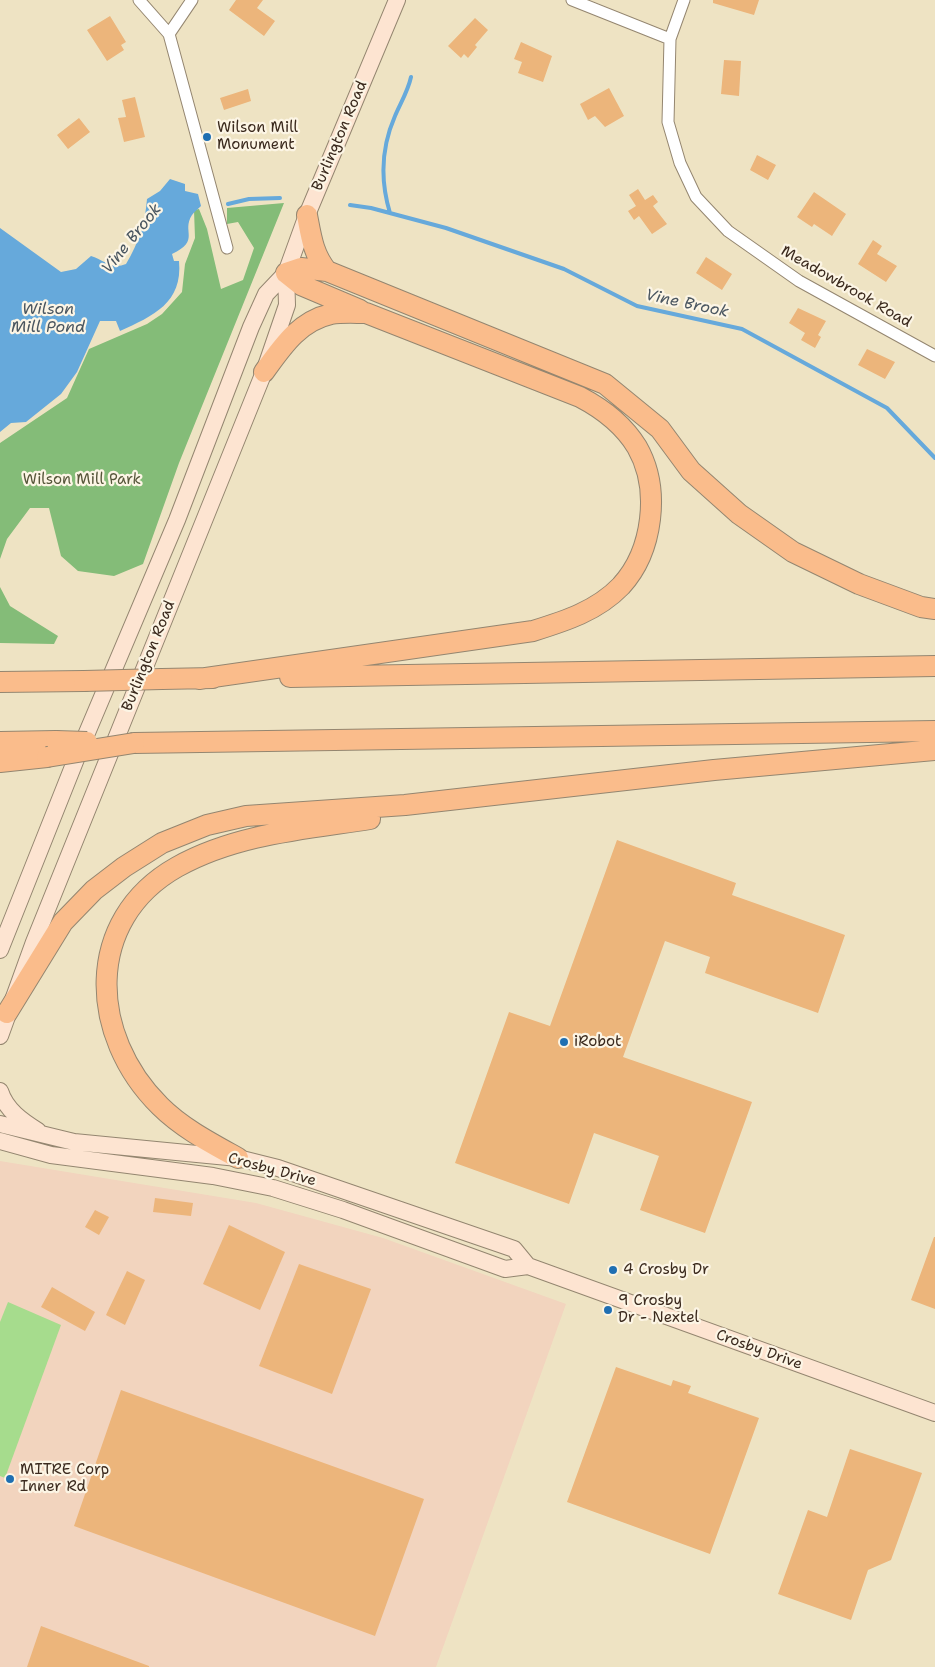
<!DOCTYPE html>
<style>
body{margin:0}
canvas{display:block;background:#eee3c3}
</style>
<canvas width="935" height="1667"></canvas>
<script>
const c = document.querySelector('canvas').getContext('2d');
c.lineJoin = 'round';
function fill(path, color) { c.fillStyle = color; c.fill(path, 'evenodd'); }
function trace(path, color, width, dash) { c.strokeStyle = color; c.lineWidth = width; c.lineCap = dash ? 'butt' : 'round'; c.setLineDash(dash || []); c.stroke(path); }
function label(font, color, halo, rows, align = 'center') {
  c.font = font + ' "Shantell Sans",sans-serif'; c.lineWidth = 4.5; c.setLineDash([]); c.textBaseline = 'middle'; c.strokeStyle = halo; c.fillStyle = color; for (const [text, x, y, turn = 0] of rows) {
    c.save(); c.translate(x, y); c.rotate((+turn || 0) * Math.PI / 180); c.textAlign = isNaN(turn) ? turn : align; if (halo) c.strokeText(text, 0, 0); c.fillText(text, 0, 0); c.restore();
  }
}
const built = new Path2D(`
 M 0,1161 L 256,1203 L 383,1238 L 566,1304 L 436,1667 L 0,1667 Z`);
const green = new Path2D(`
 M 8,1302 L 61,1325 L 5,1478 L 0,1476 L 0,1322 Z`);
const forest = new Path2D(`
 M 284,203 L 179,463 L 143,564 L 114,576 L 78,571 L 61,556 L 49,508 L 30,508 L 7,539 L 0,559 L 0,443 L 67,398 L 89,349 L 147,324 L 162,314 L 182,292 L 185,264 L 195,238 L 194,210 L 199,209 L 207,229 L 221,289 L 243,280 L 254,248 L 238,222 L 227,224 L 227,208 Z
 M 0,587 L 10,606 L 58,636 L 54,644 L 0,643 Z`);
const water = new Path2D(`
 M 170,179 L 185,184 L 185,191 L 198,194 L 201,206 C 198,209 194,212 192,215 C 181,232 201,240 172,254 L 174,261 L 179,261 C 183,303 153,316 120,331 L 116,321 L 100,321 L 77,372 L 61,394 L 26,422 L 11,423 L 0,432 L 0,228 L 61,272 L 76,269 L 91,256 C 104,260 111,270 126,264 C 139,242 145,224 147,199 L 160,191 Z`);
const stream = new Path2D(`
 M 228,204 L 249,199 L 280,198
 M 350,205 L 371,208 L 446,228 L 564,269 L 637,306 L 742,329 L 887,408 L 935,458
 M 390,213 C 380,180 381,148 395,116 C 401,102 408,91 411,77`);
const building = new Path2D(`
 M 236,0 L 263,0 L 257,8 L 275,21 L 264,36 L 229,10 Z
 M 713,0 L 759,0 L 754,15 L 713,3 Z
 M 110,16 L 126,42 L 121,45 L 124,50 L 107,61 L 87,30 Z
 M 475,18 L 488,30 L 475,45 L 477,47 L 468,58 L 464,54 L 461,58 L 448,46 Z
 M 521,42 L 552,56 L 543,82 L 518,73 L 522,62 L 514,59 Z
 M 724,60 L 741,61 L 739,96 L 721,94 Z
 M 609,88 L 624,116 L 605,127 L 595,116 L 588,120 L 580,104 Z
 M 248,89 L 251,101 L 224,110 L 220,98 Z
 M 135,97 L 145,137 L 124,142 L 118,118 L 126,117 L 122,100 Z
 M 79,118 L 90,132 L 68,149 L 57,135 Z
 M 757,155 L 776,165 L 768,180 L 750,170 Z
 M 638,189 L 645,200 L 653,195 L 658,202 L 653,206 L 667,224 L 652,234 L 639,216 L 634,220 L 628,211 L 636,206 L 629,195 Z
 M 814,192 L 846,214 L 832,236 L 814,224 L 812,227 L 797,217 Z
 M 873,240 L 882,246 L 877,254 L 897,266 L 886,282 L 858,264 Z
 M 706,257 L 732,274 L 722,290 L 696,273 Z
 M 798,308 L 826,321 L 818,335 L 821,337 L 815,348 L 801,340 L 805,333 L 789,323 Z
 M 867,349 L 895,362 L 885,379 L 858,365 Z
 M 617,840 L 736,883 L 732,895 L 845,935 L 818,1013 L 705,973 L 710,957 L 665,941 L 623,1057 L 752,1102 L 705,1233 L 640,1210 L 659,1156 L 594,1133 L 569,1204 L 455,1163 L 509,1012 L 550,1026 Z
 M 155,1198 L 193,1203 L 191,1216 L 153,1212 Z
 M 95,1210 L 109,1217 L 99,1235 L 85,1227 Z
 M 229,1225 L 285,1252 L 260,1310 L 203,1284 Z
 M 934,1237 L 935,1237 L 935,1309 L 911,1300 Z
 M 299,1264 L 371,1289 L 332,1394 L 259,1366 Z
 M 127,1271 L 145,1280 L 125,1325 L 106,1315 Z
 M 52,1287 L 95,1312 L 85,1331 L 41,1307 Z
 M 616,1367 L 671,1386 L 673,1380 L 691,1386 L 688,1393 L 759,1418 L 710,1554 L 567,1502 Z
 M 121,1390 L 424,1499 L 375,1636 L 74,1526 Z
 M 850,1449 L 922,1473 L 891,1560 L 868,1570 L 851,1620 L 778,1594 L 808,1510 L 827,1517 Z
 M 41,1626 L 149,1666 L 149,1667 L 27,1667 Z`);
const minor = new Path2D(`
 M 139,0 L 169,34 L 227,248
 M 572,0 L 670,39
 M 684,0 L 670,39 L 668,122 L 680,163 L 696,197 L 728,231 L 799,281 L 935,356
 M 169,34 L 192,0`);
const secondary = new Path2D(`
 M 0,950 L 78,754 L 177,520 L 251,327 L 266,294 L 286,273
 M 0,1036 L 34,942 L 264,372 L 287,305 L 286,273 L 307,215 L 397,0
 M 0,1091 C 6,1110 22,1121 38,1131
 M 0,1124 L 74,1142 L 238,1158 L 278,1168 L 514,1249 L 528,1266
 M 0,1141 L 51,1155 L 213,1176 L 273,1188 L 343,1210 L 505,1269 L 528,1266 L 935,1413`);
const motorway = new Path2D(`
 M 307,215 C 311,236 313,254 327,271
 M 286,273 L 301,268 L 327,271 L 605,384 L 660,429 L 691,471 L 739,514 L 793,552 L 859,584 L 921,607 L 935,609
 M 286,273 L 301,285 L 360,310
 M 290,677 L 935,666
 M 162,679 L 213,678
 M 199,679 L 533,631 C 565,621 597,611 621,586 C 653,551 661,489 637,447 C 623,424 603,409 580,397 L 366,313 C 355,313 342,312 331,314 C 299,321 282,347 264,372
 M 0,682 L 84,681
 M 0,742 L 56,741
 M 134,743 L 935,731
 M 0,762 L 47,757
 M 7,1013 L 63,922 L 94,890 L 124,867 L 162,843 L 207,825 L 246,816 L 405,805 L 714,770 L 935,750
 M 238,1158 C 211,1143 182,1128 160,1106 C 89,1036 83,920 177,867 C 236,834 305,829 370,819`);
const motorwayBridge = new Path2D(`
 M 84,681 L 162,679
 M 56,741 L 87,742
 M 47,757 L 134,743`);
const markers = [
 [207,137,5,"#1f6fb2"],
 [564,1042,5,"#1f6fb2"],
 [613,1270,5,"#1f6fb2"],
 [608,1310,5,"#1f6fb2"],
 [10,1479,5,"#1f6fb2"]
];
const poiNames = [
 ["Wilson Mill",217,128],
 ["Monument",217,145],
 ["iRobot",574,1042],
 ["4 Crosby Dr",623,1270],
 ["9 Crosby",618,1301],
 ["Dr - Nextel",618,1318],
 ["MITRE Corp",20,1470],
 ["Inner Rd",20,1487]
];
const streetNames = [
 ["Burlington Road",340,136,-67],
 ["Meadowbrook Road",846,287,30],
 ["Burlington Road",149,656,-68],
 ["Crosby Drive",272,1170,15],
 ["Crosby Drive",759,1350,20]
];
const parkNames = [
 ["Wilson Mill Park",82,480]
];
const waterNames = [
 ["Vine Brook",132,239,-51],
 ["Vine Brook",687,304,12],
 ["Wilson",48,310],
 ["Mill Pond",48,328]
];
fill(built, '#f2d4be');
fill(green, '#a6dc8d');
fill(forest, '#84bc78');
fill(water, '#66a9db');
trace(stream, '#66a9db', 4);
fill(building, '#ecb57b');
trace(minor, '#948670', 13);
trace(secondary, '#948670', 18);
trace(motorway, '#948670', 22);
trace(minor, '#fff', 11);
trace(secondary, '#fde4d1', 16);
trace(motorway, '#fabc8b', 20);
trace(motorwayBridge, '#948670', 22, []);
trace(motorwayBridge, '#fabc8b', 20);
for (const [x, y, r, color] of markers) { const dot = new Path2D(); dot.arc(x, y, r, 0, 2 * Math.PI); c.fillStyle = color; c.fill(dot); trace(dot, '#fcf5e5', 2); }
label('15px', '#3b2a1e', '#fcf5e5', poiNames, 'left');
label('15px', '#3b2a1e', '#fcf5e5', streetNames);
label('15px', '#56563a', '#fcf5e5', parkNames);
label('italic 16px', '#4a5660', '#fcf5e5', waterNames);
</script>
